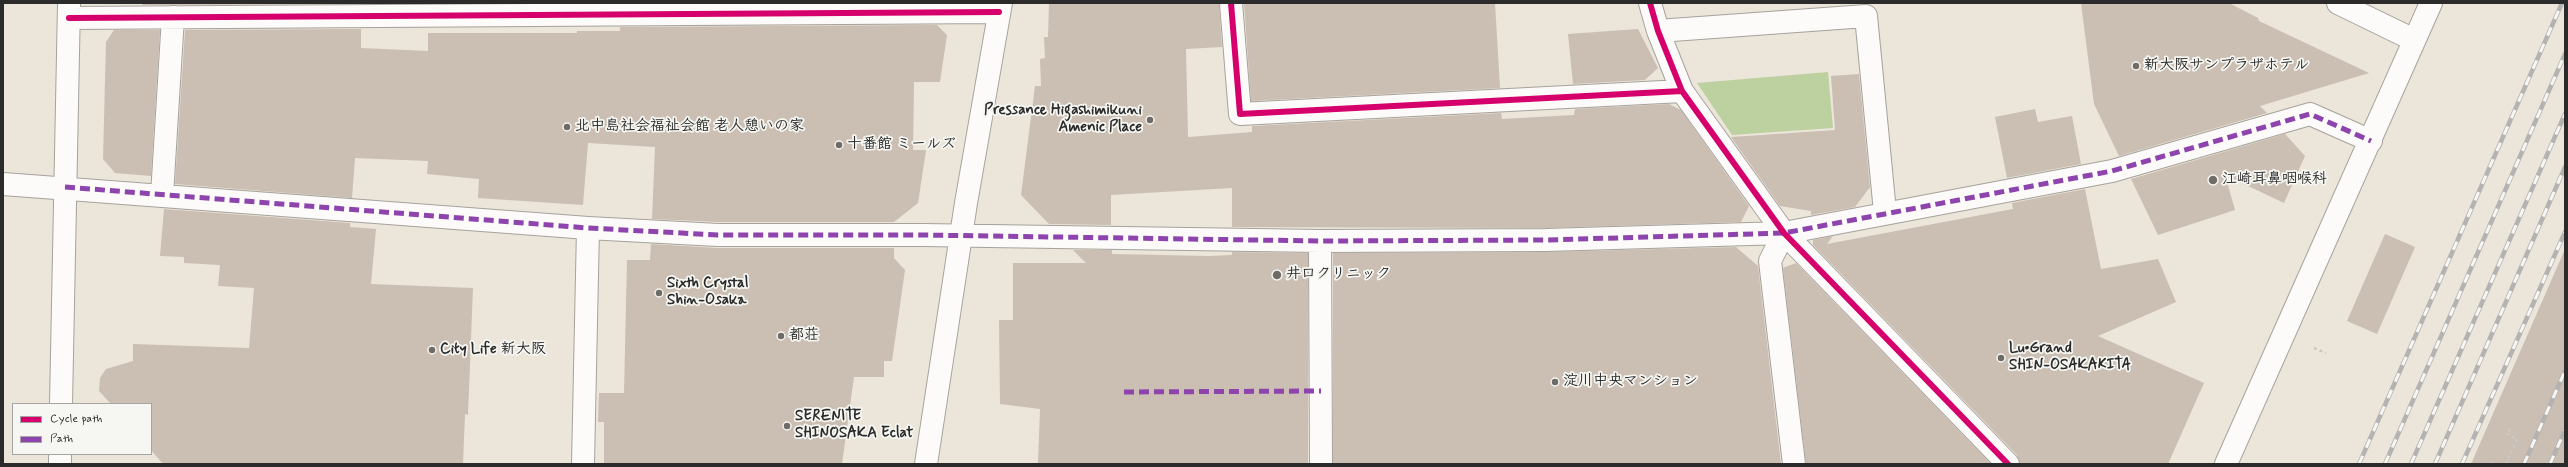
<!DOCTYPE html>
<meta charset="utf-8">
<style>
body{margin:0}
#map{position:relative;width:2568px;height:467px;overflow:hidden;background:#ece5da;font-family:Mynerve,sans-serif}
canvas{display:block}
.frame{position:absolute;inset:0;border:4px solid #2b2b2b;pointer-events:none}
.legend{position:absolute;left:12px;top:403px;width:140px;height:52px;box-sizing:border-box;background:#f6f6f2;border:1px solid #a5a5a2;margin:0;padding:5px 7px;list-style:none;font-size:12px;color:#2b2b2b}
.legend li{display:flex;align-items:center;gap:8px;height:20px}
.legend b{width:20px;border:1px solid #a5a5a2}
</style>
<div id="map">
<canvas width="2568" height="467"></canvas>
<div class="frame"></div>
<ul class="legend">
<li><b style="height:5px;background:#d6006c"></b>Cycle path</li>
<li><b style="height:5px;background:#8e44ad"></b>Path</li>
</ul>
</div>
<script>
const c = document.querySelector('canvas').getContext('2d');
c.lineJoin = 'round';
function fill(path, color) { c.fillStyle = color; c.fill(path, 'evenodd'); }
function trace(path, color, width, dash) { c.strokeStyle = color; c.lineWidth = width; c.lineCap = dash ? 'butt' : 'round'; c.setLineDash(dash || []); c.stroke(path); }
function label(font, color, halo, rows, align = 'center') {
  c.font = font + ' Mynerve,"Klee One",sans-serif'; c.lineWidth = 3.5; c.setLineDash([]); c.textBaseline = 'middle'; c.strokeStyle = halo; c.fillStyle = color; for (const [text, x, y, turn = 0] of rows) {
    c.save(); c.translate(x, y); c.rotate((+turn || 0) * Math.PI / 180); c.textAlign = isNaN(turn) ? turn : align; if (halo) c.strokeText(text, 0, 0); c.fillText(text, 0, 0); c.restore();
  }
}
const green = new Path2D(`
 M 1828,72 L 1833,128 L 1732,135 L 1697,83 Z`);
const building = new Path2D(`
 M 142,3 L 361,3 L 361,4 L 142,5 Z
 M 1049,3 L 1219,3 L 1222,47 L 1186,49 L 1188,137 L 1252,132 L 1252,126 L 1501,113 L 1502,119 L 1574,115 L 1575,109 L 1669,104 L 1681,110 L 1749,206 L 1741,222 L 1546,228 L 1232,227 L 1232,188 L 1111,195 L 1111,225 L 1049,224 L 1021,195 L 1035,86 L 1041,86 L 1040,59 L 1045,58 L 1044,37 L 1048,37 Z
 M 1244,3 L 1495,3 L 1500,88 L 1251,101 Z
 M 2081,3 L 2229,3 L 2258,18 L 2259,21 L 2369,73 L 2260,106 L 2267,113 L 2119,156 L 2094,104 Z
 M 937,25 L 947,35 L 940,82 L 914,82 L 913,150 L 926,150 L 918,203 L 894,222 L 718,222 L 652,219 L 655,147 L 588,143 L 583,205 L 478,198 L 479,179 L 427,174 L 428,161 L 355,158 L 352,198 L 175,184 L 185,30 L 361,29 L 361,48 L 428,51 L 428,33 L 577,33 L 577,31 L 620,31 L 620,27 Z
 M 1638,29 L 1658,68 L 1645,80 L 1573,84 L 1568,34 Z
 M 114,30 L 160,30 L 151,176 L 115,173 L 103,159 L 106,42 Z
 M 1859,74 L 1870,187 L 1855,207 L 1811,215 L 1811,211 L 1780,206 L 1731,137 L 1835,130 L 1831,76 Z
 M 2035,109 L 2038,122 L 2072,116 L 2081,164 L 2007,178 L 1995,117 Z
 M 2285,134 L 2305,156 L 2284,203 L 2225,175 L 2235,210 L 2158,235 L 2131,179 Z
 M 2085,189 L 2101,269 L 2158,259 L 2176,302 L 2098,336 L 2204,383 L 2168,464 L 2020,464 L 2017,455 L 1813,245 L 1813,240 L 1833,236 L 1827,244 L 2013,209 L 2012,203 Z
 M 164,209 L 350,223 L 350,227 L 376,229 L 371,284 L 473,288 L 468,415 L 465,414 L 463,464 L 163,464 L 151,450 L 151,404 L 111,404 L 99,391 L 100,378 L 106,369 L 133,361 L 133,344 L 249,348 L 254,288 L 218,286 L 220,265 L 184,263 L 184,257 L 160,256 Z
 M 2385,234 L 2415,247 L 2377,334 L 2347,321 Z
 M 651,244 L 718,248 L 894,248 L 894,258 L 905,270 L 892,361 L 884,361 L 884,377 L 854,377 L 842,464 L 604,464 L 604,422 L 598,422 L 599,393 L 624,393 L 627,260 L 650,260 Z
 M 1736,247 L 1758,266 L 1781,464 L 1333,464 L 1333,253 L 1546,252 Z
 M 2565,249 L 2565,464 L 2471,464 Z
 M 1073,250 L 1112,250 L 1112,254 L 1209,256 L 1232,255 L 1232,252 L 1308,253 L 1308,464 L 1038,464 L 1040,409 L 1000,404 L 999,320 L 1013,320 L 1013,263 L 1086,263 Z
 M 1796,263 L 1991,464 L 1806,464 L 1783,268 Z`);
const path = new Path2D(`
 M 2314,348 L 2326,353
 M 2492,462 L 2492,464
 M 2506,464 L 2517,439 L 2507,434 L 2511,426`);
const minor = new Path2D(`
 M 1231,3 L 1240,114 L 1682,91
 M 1650,3 L 1658,31 L 1682,91 L 1784,233 L 2008,464
 M 2338,3 L 2414,40
 M 69,18 L 999,12
 M 1658,31 L 1866,16 L 1885,212
 M 3,184 L 588,228 L 718,235 L 923,235 L 1320,241 L 1546,240 L 1784,233 L 2112,171 L 2310,114 L 2371,141
 M 162,195 L 173,17
 M 1784,233 L 1770,261 L 1794,464
 M 1320,241 L 1321,464
 M 61,404 L 69,4
 M 60,464 L 60,454
 M 583,464 L 588,228
 M 926,464 L 966,203 L 1001,3
 M 2226,464 L 2431,3`);
const rail = new Path2D(`
 M 2359,464 L 2562,3
 M 2385,464 L 2565,54
 M 2411,464 L 2565,114
 M 2435,464 L 2565,167
 M 2462,464 L 2565,232
 M 2524,464 L 2565,371
 M 2550,464 L 2565,430`);
const quiet = new Path2D(`
 M 65,187 L 588,228 L 718,235 L 923,235 L 1320,241 L 1546,240 L 1784,233 L 2112,171 L 2310,114 L 2371,141
 M 1124,392 L 1321,391`);
const cycleway = new Path2D(`
 M 1231,3 L 1240,114 L 1682,91
 M 1650,3 L 1658,31 L 1682,91 L 1784,233 L 2008,464
 M 69,18 L 999,12`);
const markers = [
 [2136,66,4,"#6f6c68"],
 [1150,120,4,"#6f6c68"],
 [567,127,4,"#6f6c68"],
 [839,145,4,"#6f6c68"],
 [2213,180,5,"#6f6c68"],
 [1277,275,5,"#6f6c68"],
 [659,293,4,"#6f6c68"],
 [781,336,4,"#6f6c68"],
 [432,350,4,"#6f6c68"],
 [2001,358,4,"#6f6c68"],
 [1555,382,4,"#6f6c68"],
 [787,426,4,"#6f6c68"]
];
const poiNames = [
 ["新大阪サンプラザホテル",2144,66],
 ["Pressance Higashimikuni",1142,111,"right"],
 ["Amenic Place",1142,128,"right"],
 ["北中島社会福祉会館 老人憩いの家",575,127],
 ["十番館 ミールズ",847,145],
 ["江崎耳鼻咽喉科",2222,180],
 ["井口クリニック",1286,275],
 ["Sixth Crystal",667,284],
 ["Shin-Osaka",667,301],
 ["都荘",789,336],
 ["Lu•Grand",2009,349],
 ["SHIN-OSAKAKITA",2009,366],
 ["City Life 新大阪",440,350],
 ["淀川中央マンション",1563,382],
 ["SERENITE",795,417],
 ["SHINOSAKA Eclat",795,434]
];
fill(green, '#bcd19f');
fill(building, '#cbbeb2');
trace(minor, '#a6a29c', 24);
trace(path, '#cbc9c6', 2.5, [3, 3]);
trace(minor, '#fcfbf9', 22);
trace(rail, '#b4b3b1', 4.5);
trace(rail, '#f6f6f2', 3, [9]);
trace(quiet, '#8e44ad', 5, [10, 5]);
trace(cycleway, '#d6006c', 6);
for (const [x, y, r, color] of markers) { const dot = new Path2D(); dot.arc(x, y, r, 0, 2 * Math.PI); c.fillStyle = color; c.fill(dot); trace(dot, '#f6f6f2', 1.5); }
label('bold 15px', '#2b2b2b', '#f6f6f2', poiNames, 'left');
</script>
